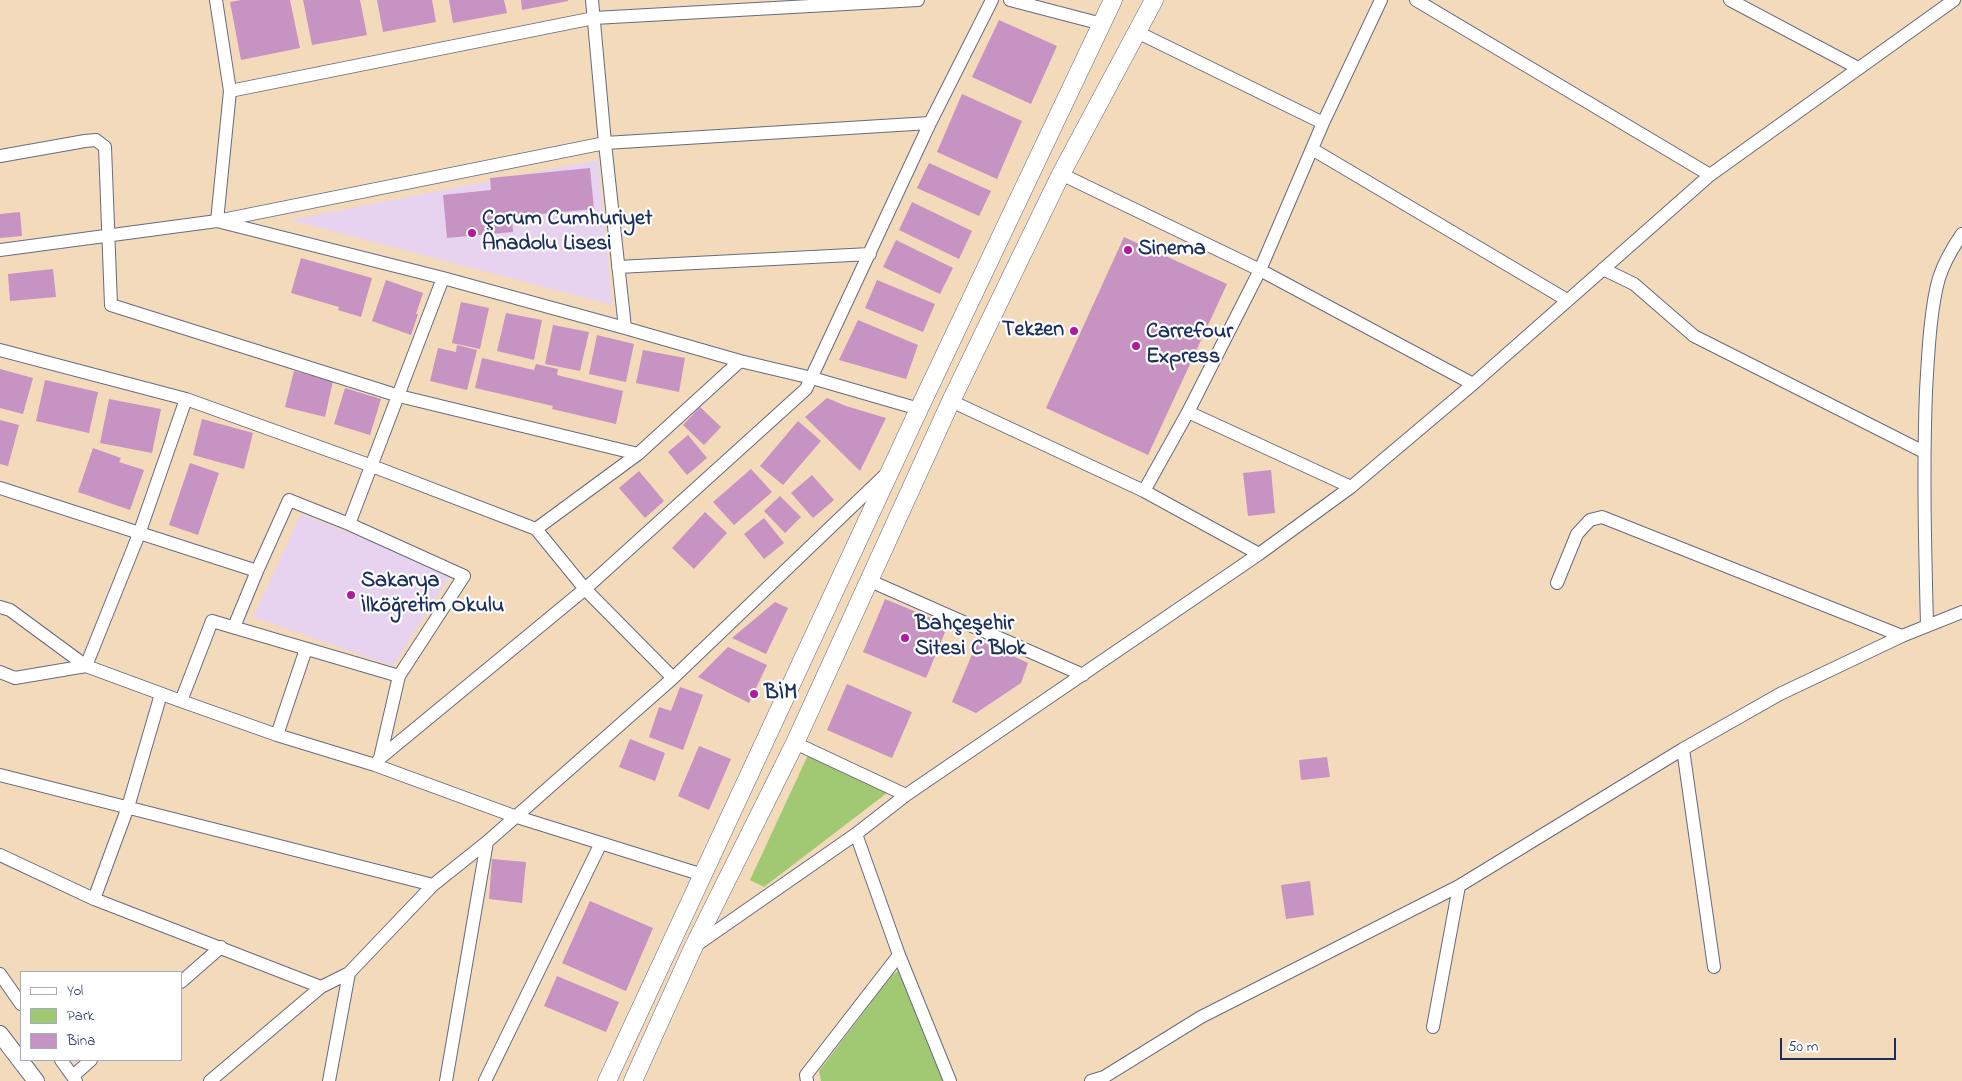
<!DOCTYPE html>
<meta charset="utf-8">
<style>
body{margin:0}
#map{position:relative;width:1962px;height:1081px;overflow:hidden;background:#f3daba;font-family:"Indie Flower",sans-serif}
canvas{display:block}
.legend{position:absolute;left:20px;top:971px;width:162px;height:90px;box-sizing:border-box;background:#fff;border:1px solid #a4acbf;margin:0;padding:6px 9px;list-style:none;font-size:15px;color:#1b2f5e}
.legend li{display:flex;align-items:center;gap:10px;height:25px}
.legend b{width:25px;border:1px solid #a4acbf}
.scale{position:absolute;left:1780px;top:1038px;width:116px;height:22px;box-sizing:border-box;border:2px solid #1b2f5e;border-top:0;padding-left:6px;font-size:15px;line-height:18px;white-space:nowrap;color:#1b2f5e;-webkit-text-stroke:4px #fff;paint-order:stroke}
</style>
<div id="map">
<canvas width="1962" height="1081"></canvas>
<ul class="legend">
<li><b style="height:6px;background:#fff"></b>Yol</li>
<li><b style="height:14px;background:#a1c974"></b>Park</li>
<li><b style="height:14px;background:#c693c3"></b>Bina</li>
</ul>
<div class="scale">50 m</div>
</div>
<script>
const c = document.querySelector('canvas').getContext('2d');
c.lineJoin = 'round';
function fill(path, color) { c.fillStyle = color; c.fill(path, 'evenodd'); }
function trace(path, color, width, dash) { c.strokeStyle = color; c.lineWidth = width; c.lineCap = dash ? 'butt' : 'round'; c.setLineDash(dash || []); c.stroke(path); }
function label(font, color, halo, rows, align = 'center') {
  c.font = font + ' "Indie Flower",sans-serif'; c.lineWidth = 4.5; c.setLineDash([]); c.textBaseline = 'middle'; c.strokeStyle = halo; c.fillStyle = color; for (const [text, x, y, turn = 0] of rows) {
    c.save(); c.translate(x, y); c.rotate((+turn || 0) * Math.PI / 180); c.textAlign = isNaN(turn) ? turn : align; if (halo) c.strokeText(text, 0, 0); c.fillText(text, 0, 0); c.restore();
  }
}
const built = new Path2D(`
 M 598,160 L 612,305 L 290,220 Z
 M 301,514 L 452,573 L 393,666 L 253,617 Z`);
const green = new Path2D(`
 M 808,755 L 887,793 L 764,887 L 750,880 Z
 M 898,971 L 944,1081 L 821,1081 L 819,1071 L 892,975 Z`);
const building = new Path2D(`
 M 241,0 L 290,0 L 300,48 L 241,60 L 230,2 Z
 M 303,0 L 360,0 L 367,35 L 312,45 Z
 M 377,0 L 432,0 L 436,22 L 383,32 Z
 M 449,0 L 504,0 L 507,13 L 453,23 Z
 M 521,0 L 568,0 L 568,1 L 522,10 Z
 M 999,20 L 1057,46 L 1031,104 L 972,77 Z
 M 962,94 L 1022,121 L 997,179 L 937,152 Z
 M 929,163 L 991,191 L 979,216 L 917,188 Z
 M 590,168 L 594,209 L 512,217 L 513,232 L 447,238 L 443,195 L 491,190 L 490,178 Z
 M 912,202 L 972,231 L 959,259 L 899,230 Z
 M 20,212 L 22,236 L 0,238 L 0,214 Z
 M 1124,237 L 1227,284 L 1148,455 L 1046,408 Z
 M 896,240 L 953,268 L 940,294 L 883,267 Z
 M 301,258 L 372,278 L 361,317 L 338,310 L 339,307 L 291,293 Z
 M 53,269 L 56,297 L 10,301 L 8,274 Z
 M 386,280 L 423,293 L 416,314 L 418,314 L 411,335 L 372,321 Z
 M 877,280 L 935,304 L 923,332 L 865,308 Z
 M 461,302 L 489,308 L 480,349 L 452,343 Z
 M 506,313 L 542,320 L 534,360 L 497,351 Z
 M 858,320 L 918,345 L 906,379 L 839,360 Z
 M 553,325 L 589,332 L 580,371 L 545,364 Z
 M 597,335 L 634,344 L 626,382 L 589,374 Z
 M 457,345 L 477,350 L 467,390 L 430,381 L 438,348 L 456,352 Z
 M 643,350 L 685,358 L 679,392 L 636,383 Z
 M 482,358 L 534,370 L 536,364 L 558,369 L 557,375 L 623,391 L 616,424 L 552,409 L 553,406 L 475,388 Z
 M 0,369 L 33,378 L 23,414 L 0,408 Z
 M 294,371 L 333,381 L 325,417 L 285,407 Z
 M 45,380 L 98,392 L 89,433 L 36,421 Z
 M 345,388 L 381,399 L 370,435 L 334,424 Z
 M 827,398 L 846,406 L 886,418 L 860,471 L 805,417 Z
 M 109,399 L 161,409 L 152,453 L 100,443 Z
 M 700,407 L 721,427 L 704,445 L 683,425 Z
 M 202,419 L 253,433 L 244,469 L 193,455 Z
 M 0,420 L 19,425 L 8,466 L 0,464 Z
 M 798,421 L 821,441 L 783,485 L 760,466 Z
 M 688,435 L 707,458 L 687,475 L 668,452 Z
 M 93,448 L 121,458 L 119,462 L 144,470 L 130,510 L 78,492 Z
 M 190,463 L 219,473 L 198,535 L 169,525 Z
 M 751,469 L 772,492 L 734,525 L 713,502 Z
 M 1271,470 L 1275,513 L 1248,516 L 1243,473 Z
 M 639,471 L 664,501 L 645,518 L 619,488 Z
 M 812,475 L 834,500 L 813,518 L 791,493 Z
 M 780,496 L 801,517 L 785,533 L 764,511 Z
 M 705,512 L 727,533 L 694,569 L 672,548 Z
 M 764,518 L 784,543 L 764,559 L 744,534 Z
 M 885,599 L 948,625 L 926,678 L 863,652 Z
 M 775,602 L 788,608 L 766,654 L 732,638 Z
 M 978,640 L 1028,663 L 1021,683 L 976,713 L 952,702 Z
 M 728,647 L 767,665 L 749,703 L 698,677 Z
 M 847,684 L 912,712 L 892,758 L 827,730 Z
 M 680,687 L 703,695 L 683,750 L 649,737 L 659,707 L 671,711 Z
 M 630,739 L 665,753 L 655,781 L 619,767 Z
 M 699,746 L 731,759 L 709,810 L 678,796 Z
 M 1327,757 L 1330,777 L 1301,780 L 1299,760 Z
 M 492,859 L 526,862 L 522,903 L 489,899 Z
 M 1310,881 L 1314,915 L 1286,919 L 1281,885 Z
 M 590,901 L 653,928 L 626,991 L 562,963 Z
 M 557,976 L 619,1002 L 606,1032 L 544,1006 Z`);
const minor = new Path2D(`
 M 216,0 L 230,91 L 217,221 L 443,278 L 625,328 L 740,361 L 812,378 L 919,409
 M 592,0 L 605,143 L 625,328
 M 1010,0 L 1102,24
 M 1416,0 L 1710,175
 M 1730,0 L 1858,68
 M 1137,32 L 1323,123
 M 230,91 L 594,18 L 918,0
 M 1312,149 L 1567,300
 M 0,156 L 85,141 L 96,140 L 105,147 L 111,305 L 399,396 L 638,454
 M 1061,174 L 1260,270 L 1473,384
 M 0,250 L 217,221 L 605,143 L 930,123
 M 618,267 L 870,254
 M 1603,269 L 1634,284 L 1694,336 L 1924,452
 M 0,350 L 186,399 L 372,466 L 536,529 L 585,589 L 673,678
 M 951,401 L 1144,491 L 1259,554
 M 1188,412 L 1351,487
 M 0,488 L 257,571
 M 1144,491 L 1188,412 L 1260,270 L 1323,123 L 1381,0
 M 349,524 L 443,278
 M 536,529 L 638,454 L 740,361
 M 868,580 L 1083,675
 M 1557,583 L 1577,534 L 1590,520 L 1602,517 L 1902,636
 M 0,607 L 10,610 L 86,666 L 181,701 L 277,735 L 375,765 L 514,816 L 703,875
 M 1927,625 C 1925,547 1923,469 1926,391 C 1928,358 1930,309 1939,278 C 1944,263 1953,247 1962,234
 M 234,627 L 257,571 L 289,500 L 349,524 L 464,576 L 399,676 L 380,758
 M 0,672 L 15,678 L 86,666 L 139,534 L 186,399
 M 181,701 L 212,621 L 399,676
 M 277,735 L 306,649
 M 795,743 L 906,795
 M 1683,749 L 1714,967
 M 375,765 L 380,758 L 585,589 L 806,389 L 930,123 L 992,0
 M 0,775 L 433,885
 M 856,834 L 899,955 L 950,1081
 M 0,855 L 94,899 L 321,987
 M 94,899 L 128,807 L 161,694
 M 695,946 L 856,834 L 906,795 L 1259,554 L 1351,487 L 1473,384 L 1710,175 L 1954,0
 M 0,974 L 21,1004
 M 181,982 L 221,947
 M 1433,1027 L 1459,886
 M 61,1060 L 76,1081
 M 73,1076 L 91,1060
 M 210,1081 L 321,987 L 349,973 L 433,885 L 487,842 L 673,678 L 884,476
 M 329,1081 L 349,973
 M 446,1081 L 487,842
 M 485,1081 L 601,843
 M 807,1081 L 806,1075 L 899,955
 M 1091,1081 L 1104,1077 L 1201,1017 L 1459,886 L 1683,749 L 1780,694 L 1902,636 L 1962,612`);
const tertiary = new Path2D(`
 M 0,1034 L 36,1081`);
const secondary = new Path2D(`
 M 607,1081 L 919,409 L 1113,0
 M 633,1081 L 693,948 L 795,743 L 951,401 L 1061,174 L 1154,0`);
const markers = [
 [472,233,5,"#b5179e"],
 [1128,250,5,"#b5179e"],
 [1074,331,5,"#b5179e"],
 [1136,346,5,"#b5179e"],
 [351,595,5,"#b5179e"],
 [905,638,5,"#b5179e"],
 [754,694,5,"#b5179e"]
];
const poiNames = [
 ["Çorum Cumhuriyet",482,220],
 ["Anadolu Lisesi",482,245],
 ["Sinema",1138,250],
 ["Tekzen",1064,331,"right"],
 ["Carrefour",1146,333],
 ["Express",1146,358],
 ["Sakarya",361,582],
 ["İlköğretim Okulu",361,607],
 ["Bahçeşehir",915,625],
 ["Sitesi C Blok",915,650],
 ["BİM",764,694]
];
fill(built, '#e7d2ef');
fill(green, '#a1c974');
fill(building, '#c693c3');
trace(minor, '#676b7e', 14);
trace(tertiary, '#676b7e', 18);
trace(secondary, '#676b7e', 19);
trace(minor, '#fff', 12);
trace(tertiary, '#fff', 16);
trace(secondary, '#fff', 18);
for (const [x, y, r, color] of markers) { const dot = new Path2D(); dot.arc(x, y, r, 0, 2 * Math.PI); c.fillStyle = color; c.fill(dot); trace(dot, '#fff', 2); }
label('bold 22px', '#1b2f5e', '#fff', poiNames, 'left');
</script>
